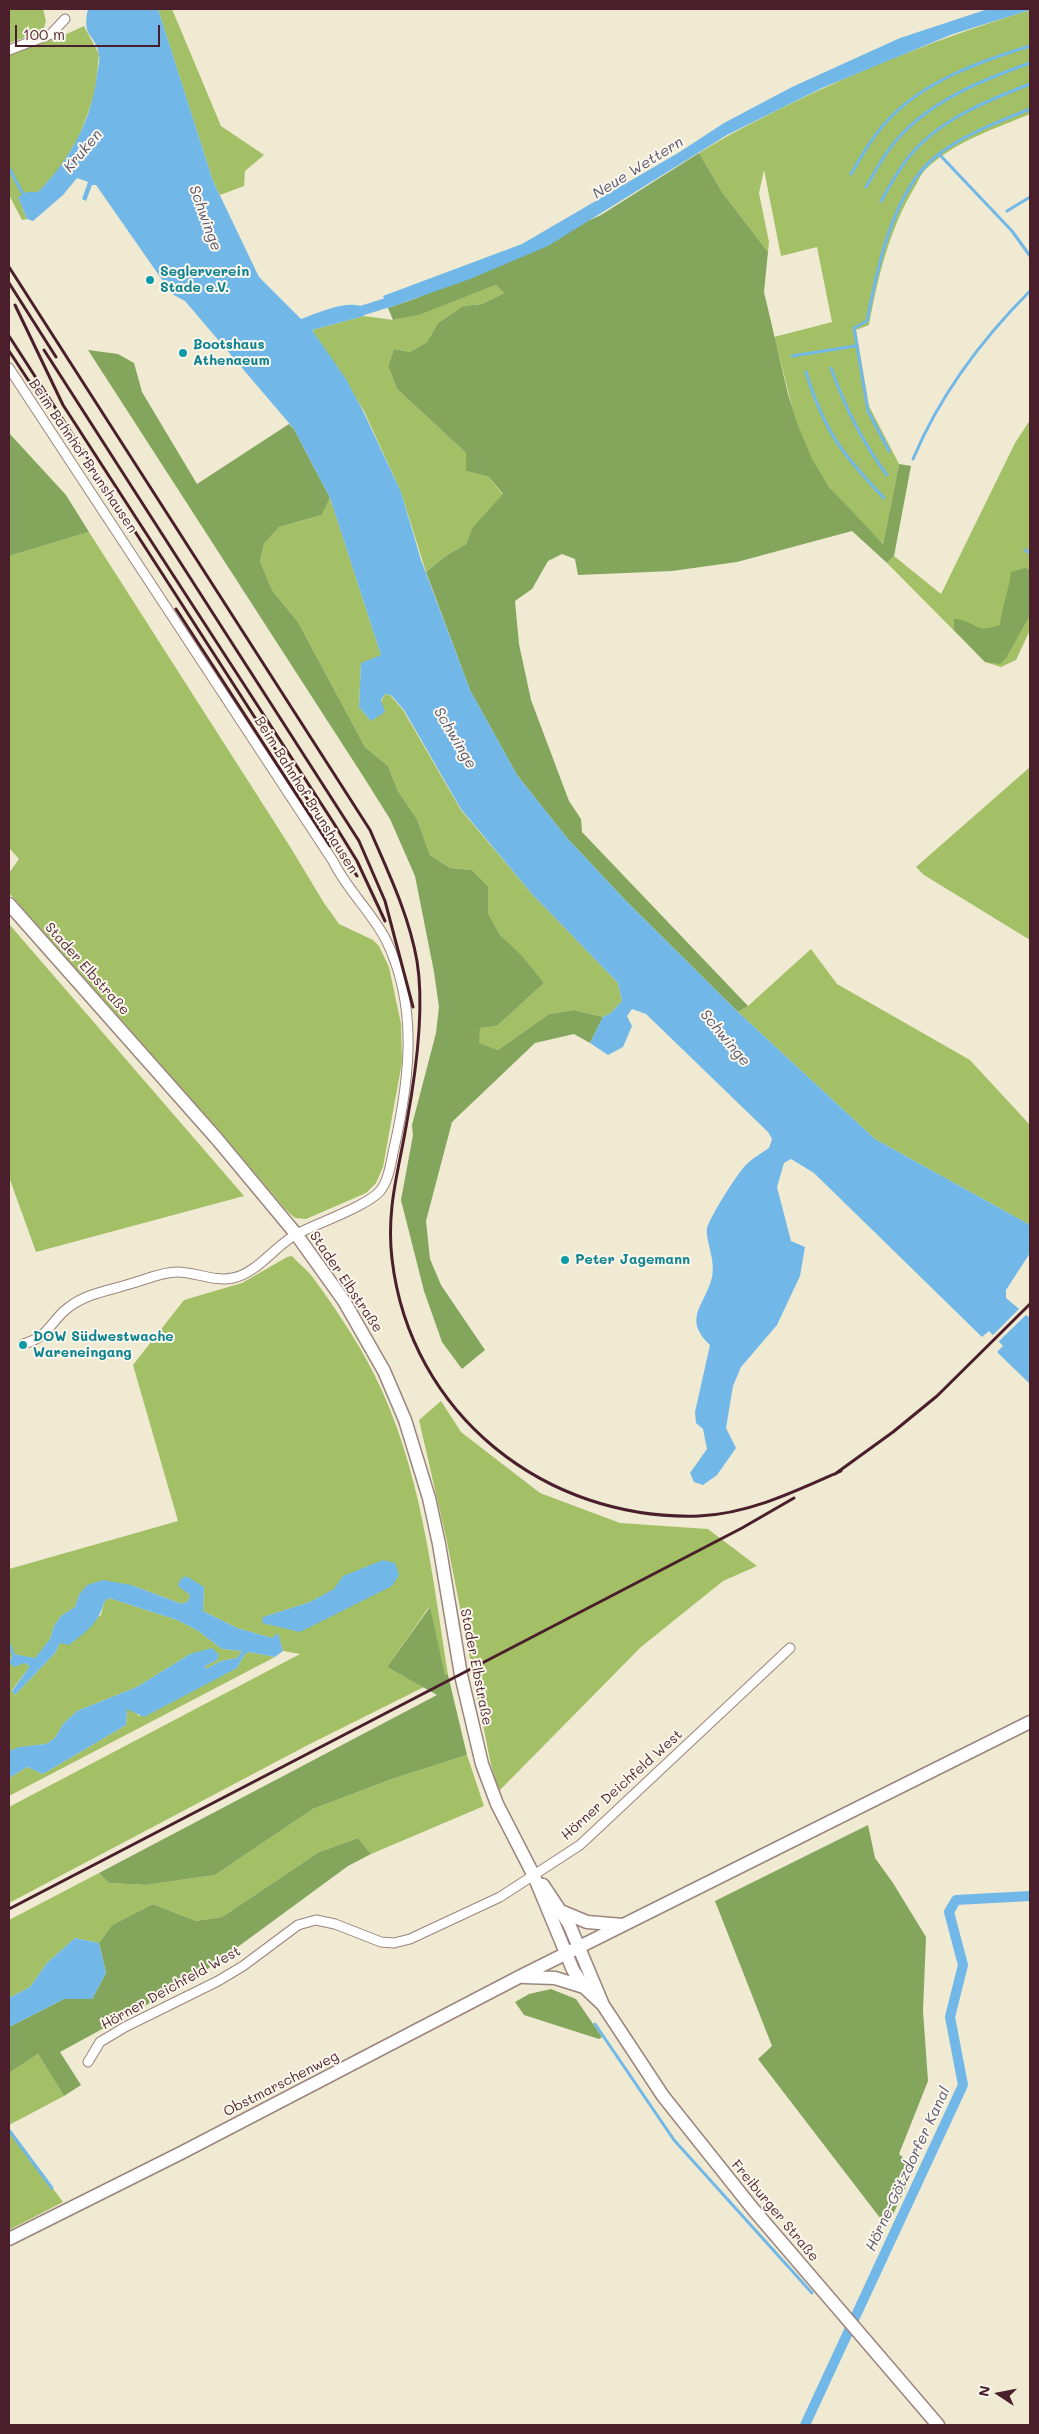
<!DOCTYPE html>
<meta charset="utf-8">
<style>
body{margin:0}
#map{position:relative;width:1039px;height:2434px;overflow:hidden;background:#efead1;font-family:Mali,sans-serif}
canvas{display:block}
.frame{position:absolute;inset:0;border:10px solid #4a1f2b;pointer-events:none}
.north{position:absolute;left:974px;top:2369px;width:50px;height:50px;-webkit-text-stroke:4px #fbf7ec;paint-order:stroke;rotate:281deg;font-size:14px;font-weight:700;line-height:20px;text-align:center;color:#4a1f2b}
.north::after{content:'';display:block;margin:auto;width:18px;height:22px;background:#4a1f2b;clip-path:polygon(50% 0,100% 100%,50% 72%,0 100%)}
.scale{position:absolute;left:15px;top:25px;width:145px;height:22px;box-sizing:border-box;border:2px solid #4a1f2b;border-top:0;padding-left:6px;font-size:15px;line-height:18px;white-space:nowrap;color:#4a1f2b;-webkit-text-stroke:4px #fbf7ec;paint-order:stroke}
</style>
<div id="map">
<canvas width="1039" height="2434"></canvas>
<div class="frame"></div>
<div class="north">N</div>
<div class="scale">100 m</div>
</div>
<script>
const c = document.querySelector('canvas').getContext('2d');
c.lineJoin = 'round';
function fill(path, color) { c.fillStyle = color; c.fill(path, 'evenodd'); }
function trace(path, color, width, dash) { c.strokeStyle = color; c.lineWidth = width; c.lineCap = dash ? 'butt' : 'round'; c.setLineDash(dash || []); c.stroke(path); }
function label(font, color, halo, rows, align = 'center') {
  c.font = font + ' Mali,sans-serif'; c.lineWidth = 4; c.setLineDash([]); c.textBaseline = 'middle'; c.strokeStyle = halo; c.fillStyle = color; for (const [text, x, y, turn = 0] of rows) {
    c.save(); c.translate(x, y); c.rotate((+turn || 0) * Math.PI / 180); c.textAlign = isNaN(turn) ? turn : align; if (halo) c.strokeText(text, 0, 0); c.fillText(text, 0, 0); c.restore();
  }
}
const green = new Path2D(`
 M 9,9 L 43,9 L 46,21 L 43,31 L 9,43 Z
 M 158,9 L 172,9 L 221,126 L 264,155 L 245,171 L 244,186 L 220,195 L 213,181 Z
 M 1030,10 L 1030,114 C 995,129 955,141 926,169 C 922,173 919,179 916,185 C 890,227 878,276 869,325 L 856,330 L 869,406 L 899,464 L 883,544 C 865,526 846,509 830,488 C 796,445 789,388 774,337 L 832,322 L 817,247 L 781,256 L 764,170 L 759,193 L 769,242 L 768,252 L 722,192 L 699,153 C 727,135 756,121 786,106 C 865,67 946,36 1030,10 Z
 M 84,26 L 99,54 L 95,94 L 79,137 L 58,171 L 38,192 L 18,197 L 27,219 L 22,220 L 9,195 L 9,54 L 60,37 Z
 M 496,285 L 504,293 L 482,304 L 463,306 L 438,323 L 427,342 L 410,352 L 394,349 L 388,366 L 397,389 L 466,453 L 466,471 L 489,477 L 503,495 L 472,528 L 466,544 L 447,555 L 426,572 L 401,492 L 364,411 L 312,330 L 364,316 L 393,320 L 418,315 Z
 M 1030,420 L 1030,630 L 1016,660 L 1001,667 L 985,662 L 887,563 L 894,556 L 941,594 L 1015,443 Z
 M 330,498 L 381,655 L 361,664 L 359,707 L 371,721 L 385,694 L 390,695 L 403,710 L 461,810 L 532,894 L 618,983 L 622,1001 L 611,1013 L 603,1017 L 574,1010 L 549,1014 L 498,1050 L 478,1043 L 480,1028 L 497,1026 L 544,983 L 500,935 L 488,913 L 488,886 L 472,870 L 450,868 L 430,855 L 417,819 L 398,791 L 388,766 L 365,747 L 298,622 L 272,590 L 260,561 L 264,544 L 279,527 L 322,515 Z
 M 89,532 L 289,845 L 324,903 L 339,924 L 373,940 L 379,946 L 389,967 L 401,1024 L 402,1062 L 383,1167 L 376,1183 L 366,1193 L 306,1219 L 295,1218 L 286,1210 L 226,1139 L 9,893 L 9,873 L 19,859 L 9,848 L 9,556 Z
 M 1030,767 L 1030,940 L 924,875 L 916,867 Z
 M 9,924 L 244,1196 L 36,1252 L 9,1177 Z
 M 811,949 L 837,984 L 970,1060 L 1030,1125 L 1030,1225 L 875,1139 L 738,1012 L 748,1006 Z
 M 292,1256 C 298,1263 305,1268 311,1275 C 334,1306 357,1340 374,1374 C 421,1467 432,1574 448,1675 L 445,1676 L 429,1607 L 387,1667 L 424,1687 L 306,1746 L 9,1903 L 9,1807 L 300,1654 L 283,1651 L 278,1634 L 272,1638 L 237,1628 L 203,1611 L 204,1587 L 179,1586 L 190,1595 L 188,1601 L 182,1604 L 131,1585 L 79,1595 L 75,1607 L 61,1616 L 54,1626 L 50,1639 L 35,1659 L 13,1654 L 9,1663 L 24,1663 L 30,1666 L 12,1690 L 15,1695 L 55,1653 L 60,1643 L 101,1615 L 104,1602 L 109,1598 L 177,1620 L 197,1630 L 222,1649 L 242,1651 L 237,1658 L 221,1661 L 206,1669 L 205,1666 L 217,1660 L 190,1654 L 137,1687 L 77,1711 L 63,1724 L 55,1738 L 46,1744 L 21,1747 L 9,1751 L 9,1569 L 178,1521 L 133,1365 L 184,1300 L 242,1283 L 287,1257 ZM 343,1576 L 392,1586 L 263,1617 L 310,1602 L 335,1589 Z
 M 441,1401 L 461,1432 L 540,1493 L 620,1523 L 708,1529 L 757,1566 L 723,1581 L 641,1647 L 498,1792 L 490,1760 L 447,1542 L 419,1420 Z
 M 249,1652 L 275,1657 L 9,1796 L 9,1778 L 27,1767 L 43,1774 L 126,1725 L 127,1709 L 133,1710 L 139,1716 L 237,1668 L 245,1654 Z
 M 467,1755 L 484,1806 L 371,1854 L 358,1838 L 319,1852 L 222,1917 L 196,1921 L 153,1904 L 112,1925 L 99,1943 L 75,1938 L 47,1963 L 30,1987 L 9,1998 L 9,1920 L 99,1873 L 109,1883 L 146,1885 L 215,1875 L 313,1809 L 392,1779 Z
 M 38,2054 L 64,2096 L 9,2125 L 9,2073 Z
 M 9,2130 L 63,2202 L 9,2230 Z`);
const forest = new Path2D(`
 M 699,153 L 722,192 L 768,252 L 764,292 L 788,394 L 799,428 L 812,459 L 829,487 L 883,544 L 899,464 L 911,466 L 894,556 L 887,563 L 852,531 L 737,562 L 672,571 L 578,575 L 575,559 L 562,554 L 548,561 L 532,589 L 515,601 L 519,644 L 531,700 L 569,801 L 581,819 L 582,832 L 748,1006 L 738,1012 L 626,901 L 567,838 L 517,775 L 470,690 L 426,572 L 447,555 L 466,544 L 472,528 L 503,494 L 489,477 L 466,471 L 466,453 L 397,389 L 388,366 L 394,349 L 410,352 L 427,342 L 438,323 L 463,306 L 482,304 L 504,293 L 496,285 L 419,315 L 393,320 L 388,308 L 417,298 L 601,215 Z
 M 88,350 L 118,354 L 134,363 L 142,392 L 197,484 L 289,424 L 294,429 L 330,498 L 322,515 L 279,527 L 264,544 L 260,561 L 272,590 L 298,622 L 365,747 L 388,766 L 398,791 L 417,819 L 430,855 L 450,868 L 472,870 L 488,886 L 488,913 L 500,935 L 522,956 L 544,983 L 497,1026 L 480,1028 L 479,1043 L 498,1050 L 549,1014 L 574,1010 L 603,1017 L 590,1043 L 574,1034 L 535,1043 L 452,1122 L 426,1221 L 430,1259 L 441,1285 L 485,1350 L 462,1369 L 442,1342 L 424,1291 L 401,1200 L 413,1135 L 412,1125 L 436,1033 L 439,1007 L 434,972 L 415,876 L 390,819 L 363,776 Z
 M 9,433 L 66,495 L 89,532 L 9,556 Z
 M 1025,568 L 1030,570 L 1030,615 L 1006,658 L 1000,664 L 985,662 L 954,630 L 954,619 C 976,620 974,635 1000,625 C 1002,606 1009,590 1011,572 Z
 M 430,1607 L 445,1675 L 448,1675 L 467,1755 L 392,1779 L 313,1809 L 215,1875 L 146,1885 L 109,1883 L 99,1873 L 437,1695 L 387,1667 Z
 M 868,1825 L 875,1858 L 893,1883 L 926,1937 L 923,2011 L 928,2081 L 899,2154 L 915,2168 L 887,2227 L 758,2059 L 772,2046 L 715,1901 Z
 M 358,1838 L 371,1854 L 348,1866 L 194,1979 L 60,2052 L 81,2085 L 64,2096 L 38,2054 L 9,2073 L 9,2027 L 64,1999 L 92,1999 L 106,1973 L 99,1943 L 112,1925 L 153,1904 L 196,1921 L 222,1917 L 319,1852 Z
 M 551,1989 L 576,1999 L 602,2037 L 599,2039 L 524,2015 L 515,2002 L 529,1994 Z`);
const water = new Path2D(`
 M 88,9 L 158,9 L 213,181 L 259,277 L 301,319 C 319,313 342,301 361,306 L 364,316 L 312,330 L 346,379 L 363,411 L 401,492 L 421,560 L 470,690 L 517,775 L 567,838 L 626,901 L 738,1012 L 875,1139 L 1030,1225 L 1030,1253 L 1006,1290 L 1006,1298 L 1030,1318 L 1030,1384 L 997,1352 L 1003,1346 L 989,1331 L 982,1337 L 814,1173 L 791,1159 L 784,1163 L 777,1187 L 791,1241 L 805,1247 L 800,1276 L 777,1325 L 741,1367 L 733,1386 L 726,1428 L 736,1448 L 717,1475 L 703,1485 L 694,1482 L 690,1473 L 707,1449 L 703,1429 L 696,1423 L 695,1412 L 710,1345 C 682,1318 705,1306 712,1277 C 716,1260 705,1240 707,1228 C 710,1217 739,1170 748,1163 C 754,1157 762,1153 769,1148 L 772,1139 L 768,1132 L 646,1014 L 632,1009 L 627,1016 L 632,1026 L 623,1047 L 608,1055 L 590,1043 L 603,1017 L 611,1013 L 622,1001 L 618,983 L 532,894 L 461,809 L 404,710 L 391,695 L 385,694 L 381,700 L 385,712 L 371,721 L 359,707 L 361,663 L 381,655 L 330,498 L 294,429 L 185,301 L 172,294 L 96,185 L 92,185 L 86,201 L 82,199 L 88,182 L 77,178 L 63,195 L 33,221 L 27,219 L 18,197 L 27,192 L 38,192 C 70,159 92,121 97,74 C 98,68 100,61 99,55 C 96,33 81,39 88,9 Z
 M 988,9 L 1030,10 L 953,34 L 822,88 L 727,135 L 548,246 L 470,279 L 388,308 L 383,296 L 522,244 L 678,153 L 724,123 L 792,87 L 900,38 Z
 M 383,1560 L 395,1563 L 399,1575 L 392,1586 L 300,1632 L 262,1623 L 263,1617 L 310,1602 L 334,1589 L 343,1576 Z
 M 186,1576 L 204,1587 L 203,1611 L 237,1628 L 272,1638 L 278,1633 L 283,1651 L 275,1657 L 249,1652 L 245,1654 L 237,1668 L 144,1717 L 127,1709 L 126,1725 L 43,1774 L 27,1767 L 9,1778 L 9,1751 L 19,1747 L 46,1744 L 55,1738 L 63,1724 L 77,1711 L 137,1687 L 190,1654 L 212,1648 L 219,1655 L 217,1660 L 205,1666 L 206,1669 L 221,1661 L 237,1658 L 242,1651 L 222,1649 L 197,1630 L 177,1620 L 109,1598 L 104,1602 C 99,1623 86,1632 69,1645 L 60,1643 L 55,1653 L 15,1695 L 12,1691 L 30,1666 L 24,1663 L 15,1667 L 9,1663 L 13,1654 L 35,1658 L 50,1639 L 54,1626 L 61,1616 L 75,1607 L 79,1595 L 87,1585 L 103,1580 L 131,1585 L 182,1604 L 188,1601 L 190,1595 L 178,1586 L 180,1580 Z
 M 75,1938 L 99,1943 L 106,1973 L 92,1999 L 64,1999 L 9,2027 L 9,1998 L 30,1987 L 47,1963 Z`);
const pier = new Path2D(`
 M 1021,1307 L 1028,1313 L 997,1343 L 991,1337 Z`);
const stream = new Path2D(`
 M 939,154 L 1012,231 L 1030,256
 M 9,168 L 24,196
 M 851,174 C 862,155 873,136 888,120 C 924,81 981,61 1030,46
 M 866,187 C 877,168 887,149 903,133 C 937,98 985,79 1030,63
 M 881,201 C 891,184 900,166 913,152 C 943,118 989,100 1030,84
 M 1007,211 L 1030,197
 M 792,356 L 855,346
 M 831,368 C 845,407 862,442 887,475
 M 806,372 C 824,431 842,454 884,498
 M 889,451 L 868,411 L 854,328 L 867,321 C 877,269 892,193 935,157 C 962,135 998,122 1030,109
 M 913,459 C 940,395 981,340 1030,291
 M 1025,550 L 1030,553
 M 9,1644 L 13,1654
 M 595,2024 L 674,2140 L 812,2293
 M 9,2130 L 52,2188`);
const canal = new Path2D(`
 M 351,314 L 399,299
 M 805,2425 L 963,2085 L 950,2017 L 963,1965 L 949,1912 L 956,1900 L 1030,1896`);
const street = new Path2D(`
 M 9,50 L 51,34 L 65,19
 M 9,368 L 333,861 C 347,890 371,911 386,940 C 418,1005 410,1076 395,1144 C 391,1159 390,1179 380,1191 C 367,1206 318,1223 299,1233 C 277,1243 258,1273 233,1278 C 214,1282 196,1272 177,1272 C 162,1272 147,1279 133,1283 C 112,1290 87,1293 69,1307 C 50,1321 50,1337 23,1344
 M 88,2062 L 100,2042 L 125,2027 L 218,1981 L 243,1966 L 298,1925 L 316,1920 L 335,1924 L 381,1942 L 394,1943 L 410,1939 L 500,1897 L 580,1845 L 790,1648`);
const secondary = new Path2D(`
 M 9,904 L 217,1139 L 296,1234 L 344,1301 L 384,1371 L 405,1420 L 429,1498 L 439,1544 L 461,1675 L 482,1764 L 497,1804 L 534,1876 L 573,1970 L 584,1987 L 603,2005
 M 543,1885 L 569,1924 L 603,2005 L 663,2096 L 753,2209 L 938,2425
 M 563,1912 L 587,1922 L 623,1925
 M 524,1977 L 555,1978 L 584,1987
 M 9,2239 L 181,2153 L 521,1976 L 1030,1722`);
const rail = new Path2D(`
 M 9,267 L 370,830 C 388,872 409,915 417,961 C 425,1010 416,1072 407,1121 C 399,1170 386,1208 392,1259 C 410,1414 545,1521 699,1516 C 749,1514 796,1491 841,1471
 M 9,283 L 56,357
 M 15,305 L 63,405 L 333,822 L 357,861 L 385,921
 M 9,336 L 357,876
 M 44,350 L 359,841 L 385,901 L 413,1007
 M 9,351 L 46,407
 M 176,609 L 330,846
 M 835,1474 L 893,1432 L 937,1396 L 1030,1304
 M 9,1909 L 742,1528 L 794,1498`);
const markers = [
 [150,280,5,"#0f9aa8"],
 [183,353,5,"#0f9aa8"],
 [565,1260,5,"#0f9aa8"],
 [23,1345,5,"#0f9aa8"]
];
const cultureNames = [
 ["Seglerverein",160,272],
 ["Stade e.V.",160,288],
 ["Bootshaus",193,345],
 ["Athenaeum",193,361],
 ["Peter Jagemann",575,1260],
 ["DOW Südwestwache",33,1337],
 ["Wareneingang",33,1353]
];
const streetNames = [
 ["Beim Bahnhof Brunshausen",83,456,56],
 ["Beim Bahnhof Brunshausen",306,795,58],
 ["Stader Elbstraße",87,969,48],
 ["Stader Elbstraße",346,1282,56],
 ["Stader Elbstraße",476,1667,79],
 ["Hörner Deichfeld West",622,1785,-42],
 ["Hörner Deichfeld West",171,1988,-29],
 ["Obstmarschenweg",281,2084,-27],
 ["Freiburger Straße",775,2211,50]
];
const waterNames = [
 ["Kruken",83,151,-50],
 ["Neue Wettern",638,168,-32],
 ["Schwinge",205,218,70],
 ["Schwinge",455,738,59],
 ["Schwinge",725,1038,50],
 ["Hörne-Götzdorfer Kanal",908,2169,-65]
];
fill(green, '#a4c067');
fill(forest, '#83a65c');
fill(water, '#71b8e9');
fill(pier, '#efead1');
trace(stream, '#71b8e9', 3);
trace(canal, '#71b8e9', 10);
trace(street, '#9c847e', 11);
trace(secondary, '#9c847e', 15);
trace(street, '#fff', 9);
trace(secondary, '#fff', 12);
trace(rail, '#4a1f2b', 3);
for (const [x, y, r, color] of markers) { const dot = new Path2D(); dot.arc(x, y, r, 0, 2 * Math.PI); c.fillStyle = color; c.fill(dot); trace(dot, '#fbf7ec', 2); }
label('bold 14px', '#0d838f', '#fbf7ec', cultureNames, 'left');
label('14px', '#4a1f2b', '#fbf7ec', streetNames);
label('italic 15px', '#58556e', '#fbf7ec', waterNames);
</script>
